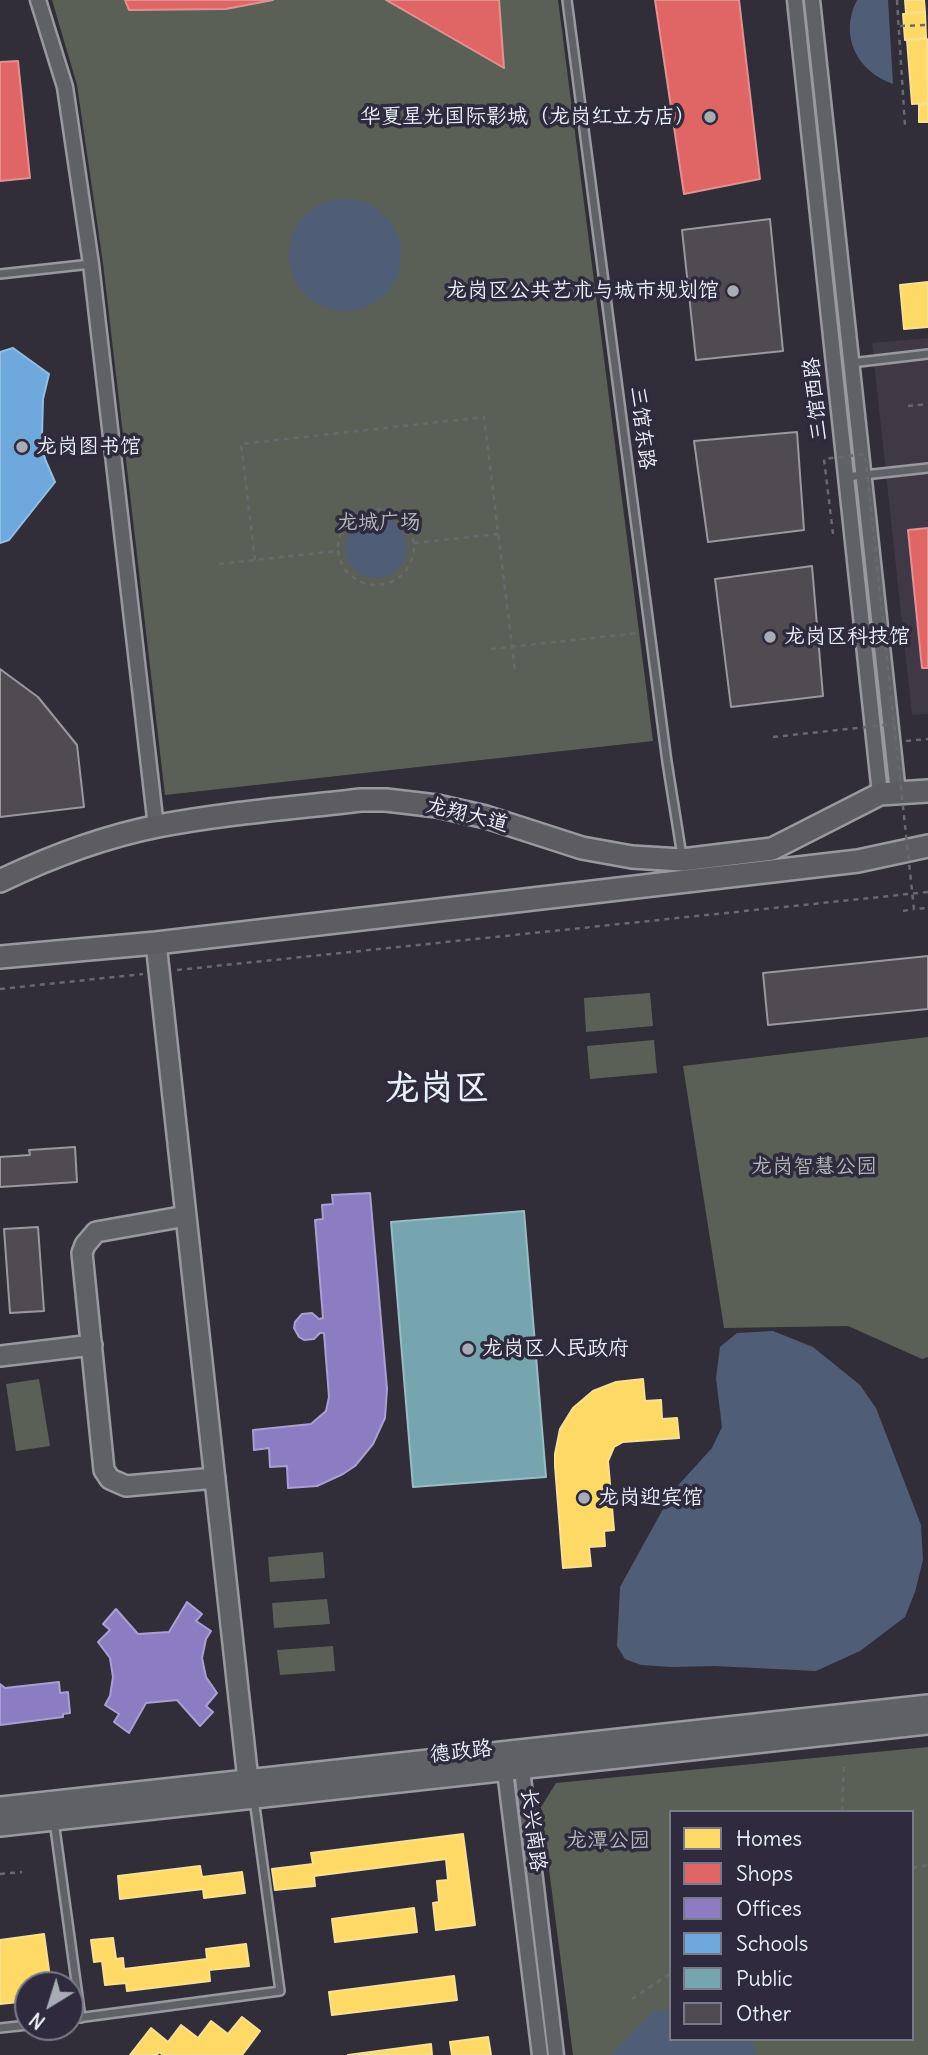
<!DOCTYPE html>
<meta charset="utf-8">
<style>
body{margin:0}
#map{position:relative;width:928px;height:2055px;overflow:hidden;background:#312e39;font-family:Delius,sans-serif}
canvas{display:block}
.legend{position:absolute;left:669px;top:1810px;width:245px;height:231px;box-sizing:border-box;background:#2f2a3d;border:2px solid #797a88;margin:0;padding:9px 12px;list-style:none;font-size:21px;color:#e8f1f8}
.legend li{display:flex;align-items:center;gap:14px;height:35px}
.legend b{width:35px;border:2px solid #797a88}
.north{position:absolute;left:14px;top:1971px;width:70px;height:70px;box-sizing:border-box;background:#2f2a3d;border:2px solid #797a88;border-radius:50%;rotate:218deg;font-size:19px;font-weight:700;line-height:28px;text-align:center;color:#e8f1f8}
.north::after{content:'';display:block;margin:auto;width:24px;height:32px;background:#a8adb5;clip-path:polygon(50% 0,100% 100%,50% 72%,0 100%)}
</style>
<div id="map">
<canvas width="928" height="2055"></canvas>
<ul class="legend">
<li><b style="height:19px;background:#ffd966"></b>Homes</li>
<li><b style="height:19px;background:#e06666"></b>Shops</li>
<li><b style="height:19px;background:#8e7cc3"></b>Offices</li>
<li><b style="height:19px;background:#6fa8dc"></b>Schools</li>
<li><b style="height:19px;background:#76a5af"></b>Public</li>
<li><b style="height:19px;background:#504b51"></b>Other</li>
</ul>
<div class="north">N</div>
</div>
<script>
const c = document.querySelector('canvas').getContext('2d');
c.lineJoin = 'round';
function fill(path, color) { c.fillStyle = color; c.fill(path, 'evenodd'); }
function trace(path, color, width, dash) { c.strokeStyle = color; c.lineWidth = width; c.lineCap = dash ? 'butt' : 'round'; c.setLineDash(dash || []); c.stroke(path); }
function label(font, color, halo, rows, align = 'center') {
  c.font = font + ' Delius,"LXGW WenKai TC",sans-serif'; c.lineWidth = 7; c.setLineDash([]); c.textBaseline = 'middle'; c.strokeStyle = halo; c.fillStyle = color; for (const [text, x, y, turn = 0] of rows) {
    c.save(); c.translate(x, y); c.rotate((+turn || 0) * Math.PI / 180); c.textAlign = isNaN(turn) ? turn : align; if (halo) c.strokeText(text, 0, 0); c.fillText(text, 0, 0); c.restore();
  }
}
const built = new Path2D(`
 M 928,338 L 928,714 L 912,715 L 872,343 Z`);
const green = new Path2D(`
 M 52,0 L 558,0 L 653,741 L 165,795 L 103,263 L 77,85 Z
 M 650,993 L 653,1026 L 586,1032 L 584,998 Z
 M 928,1037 L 928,1357 L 922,1359 L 848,1326 L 724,1328 L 683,1066 Z
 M 654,1040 L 657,1073 L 590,1079 L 587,1046 Z
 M 39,1379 L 50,1446 L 16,1451 L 6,1384 Z
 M 323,1552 L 325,1578 L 270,1582 L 268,1557 Z
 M 327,1599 L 330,1624 L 274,1628 L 272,1603 Z
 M 333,1646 L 335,1671 L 280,1675 L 277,1650 Z
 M 928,1747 L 928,2055 L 573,2055 L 541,1807 L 556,1783 ZM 671,1812 L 912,1812 L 912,2039 L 671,2039 Z`);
const water = new Path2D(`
 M 857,0 L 888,0 L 893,84 C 856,71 839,35 857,0 Z
 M289 255a56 56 0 1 1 112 0a56 56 0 1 1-112 0Z
 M345 547a31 31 0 1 1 62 0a31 31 0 1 1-62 0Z
 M 773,1331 L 813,1347 L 860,1385 L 876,1408 L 921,1525 L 923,1560 L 915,1592 L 905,1617 L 860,1651 L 816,1671 L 715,1666 L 671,1667 L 641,1665 L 625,1659 L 617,1646 L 620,1587 L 673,1491 L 712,1448 L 722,1427 L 716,1378 L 720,1347 L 737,1333 Z
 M 671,2009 L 671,2039 L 752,2039 L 757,2055 L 611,2055 L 653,2012 Z`);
const homes = new Path2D(`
 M 905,0 L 924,0 L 925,12 L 906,13 Z
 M 925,12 L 926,38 L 905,40 L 903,14 Z
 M 927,39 L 928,103 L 912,104 L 907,40 Z
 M 928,104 L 928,122 L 919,122 L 919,105 Z
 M 928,282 L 928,327 L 904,329 L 900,285 Z
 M 643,1379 L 645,1401 L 661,1400 L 662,1419 L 677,1418 L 679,1438 L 623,1442 L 614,1447 L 608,1461 L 614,1530 L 604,1531 L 605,1546 L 589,1547 L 591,1566 L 563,1568 L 555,1466 L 555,1454 L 560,1429 L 573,1408 L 593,1391 L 616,1382 Z
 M 463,1834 L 475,1925 L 436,1930 L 433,1903 L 439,1902 L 437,1881 L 448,1880 L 446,1859 L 314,1876 L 315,1886 L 275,1890 L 272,1869 L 313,1864 L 311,1853 Z
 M 200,1866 L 202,1877 L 242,1872 L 245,1893 L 204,1898 L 203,1889 L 120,1899 L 118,1876 Z
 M 414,1908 L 417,1932 L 335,1942 L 332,1919 Z
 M 44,1934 L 51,1985 L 28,1985 L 28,2001 L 0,2004 L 0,1940 Z
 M 113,1938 L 116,1959 L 123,1958 L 124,1969 L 207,1959 L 206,1949 L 246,1944 L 249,1966 L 209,1970 L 210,1981 L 127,1991 L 126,1983 L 105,1985 L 102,1961 L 94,1962 L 91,1940 Z
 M 454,1976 L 457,2000 L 332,2015 L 329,1992 Z
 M 242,2017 L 260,2031 L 242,2055 L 163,2055 L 159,2052 L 157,2055 L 130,2055 L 151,2028 L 168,2042 L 181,2025 L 198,2038 L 211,2021 L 228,2034 Z
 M 488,2037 L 491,2055 L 452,2055 L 450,2042 Z
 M 431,2044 L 432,2055 L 348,2055 Z`);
const shops = new Path2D(`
 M 125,0 L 273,0 L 226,9 L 129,10 Z
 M 386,0 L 499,0 L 504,68 Z
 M 655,0 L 739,0 L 760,179 L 684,194 Z
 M 18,61 L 30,178 L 0,181 L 0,62 Z
 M 928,528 L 928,668 L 922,668 L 908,530 Z`);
const offices = new Path2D(`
 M 370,1193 L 387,1389 L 385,1418 L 373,1444 L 355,1466 L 343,1474 L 317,1486 L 288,1488 L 287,1466 L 270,1467 L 269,1448 L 254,1450 L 253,1430 L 311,1424 L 326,1411 L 329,1397 L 324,1333 L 320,1333 L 314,1339 L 304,1340 L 299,1337 L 294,1328 L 295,1322 L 302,1314 L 312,1313 L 319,1319 L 323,1318 L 315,1220 L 323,1219 L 322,1205 L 333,1204 L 332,1195 Z
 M 187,1602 L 202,1614 L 196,1621 L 211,1631 L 206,1639 L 202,1658 L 206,1677 L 217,1693 L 206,1706 L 213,1712 L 200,1726 L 177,1700 L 146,1703 L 129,1733 L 114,1722 L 119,1714 L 105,1705 L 110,1696 L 113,1677 L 110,1658 L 98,1642 L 110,1630 L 103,1624 L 116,1609 L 138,1634 L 169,1632 Z
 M 59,1682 L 60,1693 L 68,1692 L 70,1713 L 63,1714 L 63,1717 L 0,1725 L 0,1684 L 5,1688 Z`);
const schools = new Path2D(`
 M 13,348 L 49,374 L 43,399 L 42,435 L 45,459 L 55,482 L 9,540 L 0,543 L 0,352 Z`);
const public = new Path2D(`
 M 524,1211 L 546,1477 L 413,1487 L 391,1222 Z`);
const building = new Path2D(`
 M 770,219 L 783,351 L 696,360 L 682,230 Z
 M 797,432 L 804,530 L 708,542 L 694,441 Z
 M 812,566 L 823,696 L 731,707 L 715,579 Z
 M 0,669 L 38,697 L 77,745 L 84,807 L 0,817 Z
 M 928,956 L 928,1009 L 768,1025 L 763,973 Z
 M 75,1147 L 77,1182 L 0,1187 L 0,1157 L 30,1155 L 29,1150 Z
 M 38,1227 L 44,1311 L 10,1313 L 4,1229 Z`);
const path = new Path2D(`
 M 897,0 L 905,126
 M 900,26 L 928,25
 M 908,406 L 928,404
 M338 547a38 38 0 1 1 76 0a38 38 0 1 1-76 0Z
 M 414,543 L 498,534
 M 255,560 L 241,444 L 484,417 L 515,671
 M 219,564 L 337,551
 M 491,649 L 638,633
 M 906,741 L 928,739
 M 903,911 L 914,909
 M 177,970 L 928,892
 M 0,989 L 143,974
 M 842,1812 L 844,1765
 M 912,1868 L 928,1865
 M 0,1874 L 22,1872
 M 632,1999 L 671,1973`);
const lane = new Path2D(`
 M 567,0 L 667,762 L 682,856
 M 0,274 L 91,264
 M 851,363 L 928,354
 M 846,477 L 928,468
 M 54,1821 L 81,2018
 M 70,2019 L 280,1991 L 254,1799
 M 0,2028 L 28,2025`);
const street = new Path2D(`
 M 38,0 L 65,87 L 91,264 L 156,827
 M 795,0 L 880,794
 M 812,0 L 898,793
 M 518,1762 L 522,1769 L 556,2055
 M 507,1763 L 505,1771 L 540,2055`);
const secondary = new Path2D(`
 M 156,943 L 248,1780 L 251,1790
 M 186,1216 L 96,1232 L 85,1245 L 82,1253 L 104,1470 L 110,1479 L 126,1486 L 215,1478
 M 0,1356 L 92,1345
 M 0,1807 L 928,1705
 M 0,1826 L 928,1724`);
const primary = new Path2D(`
 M 0,881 C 50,857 103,837 158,826 C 225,813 294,808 361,800 L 386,800 L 437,806 L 486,817 L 582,848 L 632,857 L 682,860 L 772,849 L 880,794 L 928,791
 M 0,957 L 156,943 L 858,861 L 928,846`);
const pathBridge = new Path2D(`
 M 833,534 L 824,459 L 865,454 L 914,909 L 928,908
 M 773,737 L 894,724`);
const markers = [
 [710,117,7,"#a8adb5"],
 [733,291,7,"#a8adb5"],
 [22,447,7,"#a8adb5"],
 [770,637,7,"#a8adb5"],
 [468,1349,7,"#a8adb5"],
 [584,1498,7,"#a8adb5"]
];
const poiNames = [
 ["华夏星光国际影城（龙岗红立方店）",696,117,"right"],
 ["龙岗区公共艺术与城市规划馆",719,291,"right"],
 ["龙岗图书馆",36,447],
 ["龙岗区科技馆",784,637],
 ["龙岗区人民政府",482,1349],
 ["龙岗迎宾馆",598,1498]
];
const streetNames = [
 ["三馆西路",816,399,-96],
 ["三馆东路",642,428,83],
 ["龙翔大道",467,815,14],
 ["德政路",461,1752,-6],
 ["长兴南路",533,1830,83]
];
const parkNames = [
 ["龙城广场",379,523],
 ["龙岗智慧公园",814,1167],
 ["龙潭公园",608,1841]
];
const townNames = [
 ["龙岗区",437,1089]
];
fill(built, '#413846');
fill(green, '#5b6056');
fill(water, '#505d77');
fill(homes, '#ffd966');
trace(homes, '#f8e092', 2);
fill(shops, '#e06666');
trace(shops, '#e29092', 2);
fill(offices, '#8e7cc3');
trace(offices, '#a99fd3', 2);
fill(schools, '#6fa8dc');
trace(schools, '#93bee4', 2);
fill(public, '#76a5af');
trace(public, '#98bcc5', 2);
fill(building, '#504b51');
trace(building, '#98999f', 2);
trace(lane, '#98999f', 12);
trace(street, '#98999f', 19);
trace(secondary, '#98999f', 24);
trace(primary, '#98999f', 26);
trace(path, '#68686f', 2.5, [5, 5]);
trace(lane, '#606067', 7);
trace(street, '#606067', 14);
trace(secondary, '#606067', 19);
trace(primary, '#5d5c61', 21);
trace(pathBridge, '#68686f', 2.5, [5, 5]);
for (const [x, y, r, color] of markers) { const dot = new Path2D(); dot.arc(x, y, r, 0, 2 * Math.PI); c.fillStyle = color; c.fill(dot); trace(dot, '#2f2a3d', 2.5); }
label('21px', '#e8f1f8', '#2f2a3d', poiNames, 'left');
label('21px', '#e8f1f8', '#2f2a3d', streetNames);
label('21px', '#b2bab9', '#2f2a3d', parkNames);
label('bold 35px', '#e8f1f8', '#2f2a3d', townNames);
</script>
